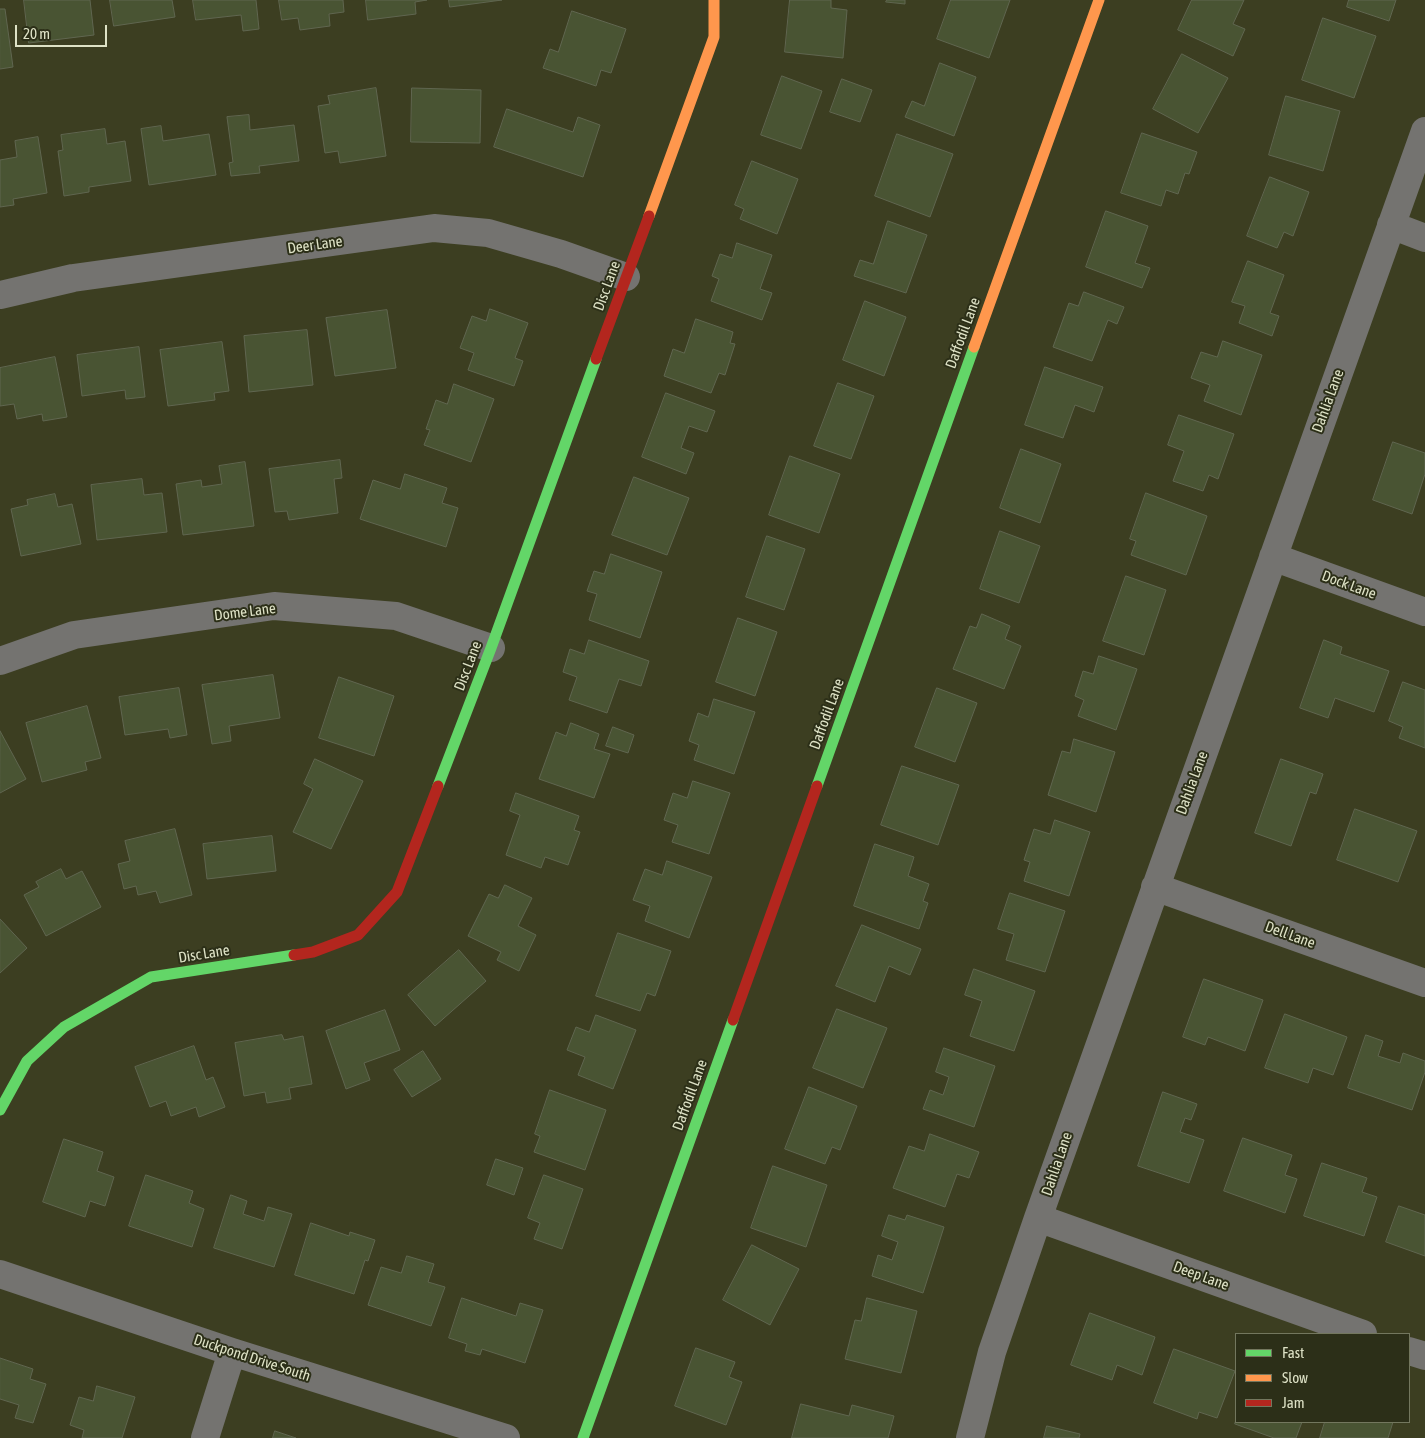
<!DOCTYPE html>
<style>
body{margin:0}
#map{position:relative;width:1425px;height:1438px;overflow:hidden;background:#3c3e21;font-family:"Asap Condensed",sans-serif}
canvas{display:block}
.legend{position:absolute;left:1235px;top:1333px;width:175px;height:90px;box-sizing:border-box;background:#2c2f18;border:1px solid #73775e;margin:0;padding:6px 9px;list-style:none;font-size:15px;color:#dee2c6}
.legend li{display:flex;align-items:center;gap:10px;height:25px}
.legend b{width:25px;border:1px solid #73775e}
.scale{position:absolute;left:15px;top:25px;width:92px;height:22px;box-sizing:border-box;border:2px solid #dee2c6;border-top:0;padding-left:6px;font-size:15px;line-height:18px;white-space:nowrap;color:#dee2c6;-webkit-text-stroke:4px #2c2f18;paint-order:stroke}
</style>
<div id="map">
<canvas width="1425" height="1438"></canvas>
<ul class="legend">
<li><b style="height:6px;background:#63d668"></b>Fast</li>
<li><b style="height:6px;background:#ff974d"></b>Slow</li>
<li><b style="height:6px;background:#b3261e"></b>Jam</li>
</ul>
<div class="scale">20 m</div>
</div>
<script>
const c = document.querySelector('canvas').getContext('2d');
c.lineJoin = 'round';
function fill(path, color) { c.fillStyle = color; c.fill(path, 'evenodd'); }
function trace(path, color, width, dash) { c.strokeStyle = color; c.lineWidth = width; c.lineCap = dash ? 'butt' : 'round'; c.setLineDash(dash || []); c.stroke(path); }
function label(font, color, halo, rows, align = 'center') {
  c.font = font + ' "Asap Condensed",sans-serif'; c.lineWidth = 4; c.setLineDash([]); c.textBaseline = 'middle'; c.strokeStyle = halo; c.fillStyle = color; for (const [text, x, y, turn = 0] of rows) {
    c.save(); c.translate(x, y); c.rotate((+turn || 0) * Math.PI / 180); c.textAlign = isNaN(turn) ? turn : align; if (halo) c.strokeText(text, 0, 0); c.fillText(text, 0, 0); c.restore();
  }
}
const building = new Path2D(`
 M 24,0 L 90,0 L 94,35 L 29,43 Z
 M 110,0 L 172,0 L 175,17 L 114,26 Z
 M 193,0 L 256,0 L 259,29 L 243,31 L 241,15 L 196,20 Z
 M 279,0 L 343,0 L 344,12 L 329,14 L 330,26 L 300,30 L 298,18 L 282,20 Z
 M 366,0 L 427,0 L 415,2 L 416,14 L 368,20 Z
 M 449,0 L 502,0 L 450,7 Z
 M 790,0 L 831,0 L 831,8 L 847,10 L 843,58 L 785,52 Z
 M 887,0 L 905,0 L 905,4 L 886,2 Z
 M 951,0 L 1010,0 L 989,58 L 937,39 Z
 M 1192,0 L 1244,0 L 1233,24 L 1245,29 L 1233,56 L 1178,30 Z
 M 1349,0 L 1396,0 L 1389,21 L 1347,7 Z
 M 0,9 L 5,9 L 13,67 L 0,69 Z
 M 572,11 L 626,29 L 611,73 L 601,70 L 596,86 L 543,68 L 550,49 L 558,52 Z
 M 1323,18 L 1376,36 L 1354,98 L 1302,80 Z
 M 1182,54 L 1228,78 L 1198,133 L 1153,109 Z
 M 940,63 L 976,77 L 954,136 L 905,117 L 912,101 L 924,106 Z
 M 782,76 L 822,91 L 801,149 L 761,135 Z
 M 842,79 L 872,90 L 860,122 L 830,112 Z
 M 376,88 L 386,156 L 340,163 L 338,151 L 325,153 L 318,106 L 330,104 L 328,96 Z
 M 412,88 L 481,90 L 480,143 L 411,142 Z
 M 1286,96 L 1340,111 L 1323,171 L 1269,155 Z
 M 507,109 L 573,132 L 578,117 L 600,125 L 583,177 L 494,147 Z
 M 249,115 L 250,130 L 294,125 L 299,161 L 259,166 L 260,173 L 231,176 L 229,163 L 233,162 L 227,117 Z
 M 161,126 L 163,141 L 209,134 L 216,175 L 149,185 L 141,129 Z
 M 105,129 L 107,144 L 125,141 L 131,181 L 89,187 L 89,192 L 64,196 L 58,151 L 63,150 L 61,135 Z
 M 1142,133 L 1197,152 L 1189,174 L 1185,173 L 1178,194 L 1166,190 L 1161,206 L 1121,193 Z
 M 897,134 L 953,154 L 930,217 L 875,196 Z
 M 38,137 L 47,193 L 13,199 L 14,205 L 0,207 L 0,160 L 17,157 L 15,141 Z
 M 752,161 L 798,179 L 777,234 L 740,219 L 744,209 L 735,205 Z
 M 1270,177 L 1309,192 L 1293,236 L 1284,232 L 1277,248 L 1247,236 Z
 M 1106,211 L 1148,226 L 1135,263 L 1150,268 L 1142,288 L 1086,267 Z
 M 888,221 L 927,235 L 906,293 L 854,276 L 860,260 L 873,264 Z
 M 737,243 L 772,255 L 760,289 L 772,293 L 762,320 L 711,301 L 719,279 L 712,276 L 720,254 L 732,258 Z
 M 1248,261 L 1284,275 L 1270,313 L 1279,316 L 1272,336 L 1239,323 L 1245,306 L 1232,302 Z
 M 1084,292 L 1124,307 L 1117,324 L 1108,320 L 1092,361 L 1053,347 L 1069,303 L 1078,306 Z
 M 865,301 L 906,317 L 884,376 L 843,360 Z
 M 490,309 L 528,323 L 515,358 L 523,361 L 514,386 L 468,370 L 474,353 L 460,348 L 472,316 L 486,321 Z
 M 387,310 L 396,368 L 335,376 L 326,318 Z
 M 696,319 L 733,332 L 730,343 L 735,344 L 725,375 L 719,373 L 711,393 L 664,376 L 673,349 L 684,353 Z
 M 307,330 L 313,385 L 249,392 L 244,336 Z
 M 1223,341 L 1262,355 L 1241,415 L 1204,401 L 1210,385 L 1191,378 L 1201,352 L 1217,357 Z
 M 222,342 L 229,391 L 214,393 L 215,400 L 168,406 L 160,350 Z
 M 139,347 L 145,397 L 126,399 L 125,390 L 82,396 L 77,355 Z
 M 55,357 L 67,417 L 43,421 L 42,414 L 17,419 L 14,404 L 0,406 L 0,368 Z
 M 1045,367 L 1103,387 L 1094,412 L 1075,405 L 1063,438 L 1025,425 Z
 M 838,383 L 874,396 L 851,459 L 814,446 Z
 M 454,384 L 494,399 L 471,462 L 424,445 L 430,430 L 426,429 L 436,400 L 447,404 Z
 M 666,393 L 715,411 L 707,432 L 689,426 L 681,448 L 694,453 L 686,474 L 642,457 Z
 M 1179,415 L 1234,434 L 1218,479 L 1209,475 L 1203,491 L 1173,481 L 1184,451 L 1168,445 Z
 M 1393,442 L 1425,453 L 1425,474 L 1412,514 L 1373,500 Z
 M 1021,449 L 1061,464 L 1040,523 L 1000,508 Z
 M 790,456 L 840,474 L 819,533 L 769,515 Z
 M 340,460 L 342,478 L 334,479 L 338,513 L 289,520 L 287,511 L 275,512 L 269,469 Z
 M 245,462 L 254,526 L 183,535 L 176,484 L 201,480 L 202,487 L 222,484 L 219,466 Z
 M 405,474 L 447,488 L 442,503 L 458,508 L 446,547 L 360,519 L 373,480 L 400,489 Z
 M 634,477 L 689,498 L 667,555 L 612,535 Z
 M 142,479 L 144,495 L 162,493 L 167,532 L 97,540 L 91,485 Z
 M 1146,493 L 1207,516 L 1186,575 L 1131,555 L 1136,541 L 1130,539 Z
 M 55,494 L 58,507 L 72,504 L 81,544 L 21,556 L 11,509 L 28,505 L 27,500 Z
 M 1000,531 L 1040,546 L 1019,603 L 980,589 Z
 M 767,536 L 805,549 L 784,610 L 746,597 Z
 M 611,554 L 662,572 L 640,638 L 589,620 L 597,594 L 587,591 L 594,571 L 604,574 Z
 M 1126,576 L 1166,590 L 1144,655 L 1103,641 Z
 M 982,614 L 1010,626 L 1005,639 L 1021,646 L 1004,689 L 953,669 L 970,626 L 976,628 Z
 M 738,618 L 777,632 L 755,696 L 716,682 Z
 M 589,640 L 649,661 L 641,686 L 619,679 L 607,713 L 569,700 L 577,677 L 563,672 L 570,649 L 584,654 Z
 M 1324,640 L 1342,647 L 1340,654 L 1389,671 L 1374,712 L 1335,698 L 1328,718 L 1300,708 Z
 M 1099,656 L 1137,669 L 1116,730 L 1078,716 L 1084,700 L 1075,696 L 1083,671 L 1093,674 Z
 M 273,675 L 280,718 L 229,726 L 231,741 L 212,744 L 202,685 Z
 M 339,677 L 394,696 L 374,756 L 319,738 Z
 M 1403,682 L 1425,690 L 1425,748 L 1399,738 L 1403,727 L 1389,721 Z
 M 179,688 L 187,735 L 170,738 L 168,729 L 125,735 L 119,697 Z
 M 937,688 L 977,703 L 955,762 L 915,747 Z
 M 714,699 L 755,712 L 734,774 L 694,760 L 699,745 L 689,741 L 698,713 L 708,717 Z
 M 87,706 L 101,758 L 85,762 L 87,770 L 42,782 L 26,723 Z
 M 571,723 L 599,734 L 594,749 L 610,754 L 594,798 L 539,779 L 556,732 L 566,736 Z
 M 613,727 L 634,735 L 628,753 L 606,746 Z
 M 0,731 L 26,779 L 0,793 Z
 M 1074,739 L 1115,752 L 1096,812 L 1048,795 L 1062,751 L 1070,753 Z
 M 315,759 L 363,781 L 331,849 L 293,832 L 313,789 L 304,784 Z
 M 1281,759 L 1323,774 L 1316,794 L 1310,792 L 1291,846 L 1255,833 Z
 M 902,766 L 959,785 L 938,845 L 881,825 Z
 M 693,781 L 730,793 L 709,854 L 672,842 L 678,825 L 664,820 L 673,793 L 687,798 Z
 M 516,793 L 579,816 L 574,830 L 580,832 L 568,865 L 545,857 L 541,868 L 506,855 L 520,815 L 510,811 Z
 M 1355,809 L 1417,831 L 1398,882 L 1337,860 Z
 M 1055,820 L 1090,832 L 1069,896 L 1024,881 L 1030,862 L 1024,860 L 1034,829 L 1050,834 Z
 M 175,829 L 192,895 L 160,903 L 156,891 L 138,895 L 136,886 L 124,889 L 118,864 L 130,861 L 125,841 Z
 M 272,836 L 276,871 L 207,879 L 203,844 Z
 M 875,844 L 914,857 L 908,876 L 929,884 L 923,901 L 928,903 L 919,929 L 854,906 Z
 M 667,861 L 712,877 L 689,938 L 645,921 L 650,906 L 633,900 L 645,869 L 662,875 Z
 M 61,869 L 66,879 L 82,871 L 101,907 L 46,936 L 24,895 L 39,887 L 36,882 Z
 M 505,885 L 532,898 L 518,926 L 536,935 L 519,971 L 497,960 L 501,952 L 468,936 L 489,894 L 498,898 Z
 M 1010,893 L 1065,911 L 1045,972 L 1006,960 L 1014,934 L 998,929 Z
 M 0,919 L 27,948 L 0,973 Z
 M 862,925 L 921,949 L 910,975 L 889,966 L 875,1002 L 836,986 Z
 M 618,933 L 671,951 L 655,996 L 647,993 L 640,1011 L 596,996 Z
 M 459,950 L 486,981 L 435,1026 L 408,995 Z
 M 974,969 L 1035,991 L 1014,1051 L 970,1036 L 982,1001 L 965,995 Z
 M 1204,979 L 1263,1000 L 1245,1051 L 1208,1037 L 1205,1045 L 1183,1037 Z
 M 837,1009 L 887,1028 L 863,1088 L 813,1068 Z
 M 385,1010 L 400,1050 L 364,1063 L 370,1080 L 346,1089 L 326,1031 Z
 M 1285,1014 L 1347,1037 L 1333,1075 L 1313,1068 L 1308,1083 L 1265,1068 Z
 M 596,1015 L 636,1030 L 613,1089 L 578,1075 L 585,1057 L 567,1050 L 576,1027 L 589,1032 Z
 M 282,1035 L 284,1040 L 303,1036 L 312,1084 L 289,1088 L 291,1099 L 267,1103 L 265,1092 L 244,1096 L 235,1043 Z
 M 1366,1035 L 1383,1041 L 1378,1056 L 1400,1063 L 1403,1053 L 1425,1061 L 1425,1072 L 1412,1110 L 1348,1088 Z
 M 194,1046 L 206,1080 L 213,1077 L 225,1107 L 199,1117 L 196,1107 L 171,1116 L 166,1101 L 150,1107 L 135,1067 Z
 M 944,1048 L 995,1066 L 974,1127 L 923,1109 L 930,1090 L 943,1095 L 949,1077 L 936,1072 Z
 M 423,1051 L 441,1079 L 412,1097 L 394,1070 Z
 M 809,1087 L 857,1106 L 840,1150 L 832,1147 L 825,1164 L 785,1149 Z
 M 550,1090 L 606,1110 L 585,1170 L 534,1152 L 540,1136 L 535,1134 Z
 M 1163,1092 L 1197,1104 L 1191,1120 L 1185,1118 L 1180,1132 L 1204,1140 L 1189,1183 L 1138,1166 Z
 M 930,1134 L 979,1152 L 969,1178 L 957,1174 L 945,1207 L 893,1188 L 909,1146 L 924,1151 Z
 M 1243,1138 L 1292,1155 L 1285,1175 L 1297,1179 L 1285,1213 L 1224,1191 Z
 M 64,1139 L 103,1152 L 97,1171 L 114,1177 L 105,1206 L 90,1201 L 85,1217 L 43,1202 Z
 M 496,1159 L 523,1168 L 514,1195 L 487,1185 Z
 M 1322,1163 L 1367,1178 L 1362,1192 L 1377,1197 L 1364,1236 L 1304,1216 Z
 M 773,1166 L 827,1185 L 806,1247 L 751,1228 Z
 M 146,1175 L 193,1191 L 189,1203 L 204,1209 L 192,1247 L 129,1226 Z
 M 544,1175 L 583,1189 L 562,1249 L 534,1239 L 540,1223 L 528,1218 Z
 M 231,1195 L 247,1201 L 243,1214 L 264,1221 L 268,1207 L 292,1214 L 274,1267 L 214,1248 Z
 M 1399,1206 L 1425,1215 L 1425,1256 L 1386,1242 Z
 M 889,1215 L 905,1220 L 907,1215 L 944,1227 L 923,1293 L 872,1276 L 878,1255 L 892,1260 L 898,1242 L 882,1236 Z
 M 311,1223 L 349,1236 L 350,1232 L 375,1240 L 368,1261 L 365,1260 L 354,1294 L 295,1275 Z
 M 752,1245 L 799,1269 L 770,1325 L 723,1300 Z
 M 407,1256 L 434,1264 L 428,1282 L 445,1287 L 431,1326 L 368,1305 L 381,1267 L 401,1273 Z
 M 462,1298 L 516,1316 L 520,1303 L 543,1310 L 525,1363 L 482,1349 L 480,1355 L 465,1351 L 467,1344 L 449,1338 Z
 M 867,1298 L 917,1311 L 901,1373 L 845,1359 L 855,1320 L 861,1321 Z
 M 1090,1313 L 1155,1337 L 1142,1375 L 1117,1365 L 1112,1380 L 1071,1365 Z
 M 696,1348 L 735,1362 L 729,1377 L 742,1382 L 726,1425 L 675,1406 Z
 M 1174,1349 L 1235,1371 L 1217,1418 L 1199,1412 L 1197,1419 L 1154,1403 Z
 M 0,1358 L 33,1369 L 30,1379 L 46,1384 L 33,1423 L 15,1418 L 19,1405 L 0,1399 Z
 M 97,1386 L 135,1397 L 122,1438 L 82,1438 L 84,1430 L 70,1425 L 79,1397 L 93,1401 Z
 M 801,1404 L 849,1416 L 852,1405 L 894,1416 L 888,1438 L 792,1438 Z
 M 1236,1420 L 1236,1422 L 1302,1422 L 1296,1438 L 1274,1438 L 1235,1424 Z
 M 1325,1422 L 1393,1422 L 1388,1438 L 1320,1438 Z
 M 1047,1426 L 1080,1434 L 1079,1438 L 1044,1438 Z
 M 275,1431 L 296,1438 L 273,1438 Z`);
const street = new Path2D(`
 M 1391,225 L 1425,238
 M 0,295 L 73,278 L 434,228 L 488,233 L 561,254 L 626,277
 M 1273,557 L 1425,612
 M 0,661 L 74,635 L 274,606 L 396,616 L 491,648
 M 1155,887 L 1425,983
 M 1038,1218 L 1363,1334
 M 0,1274 L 232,1352 L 506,1438
 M 1409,1351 L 1425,1356
 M 205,1438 L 232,1352
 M 970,1438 L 992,1352 L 1038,1218 L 1425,131`);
const fast = new Path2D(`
 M 438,786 L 491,648 L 596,359
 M 817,786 L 974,347
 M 0,1110 L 27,1061 L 64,1027 L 151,977 L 294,955
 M 583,1438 L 733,1020`);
const slow = new Path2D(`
 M 649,216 L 714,37 L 714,0
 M 974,347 L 1099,0`);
const jam = new Path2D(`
 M 596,359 L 649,216
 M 294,955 L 313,952 L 358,935 L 397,892 L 438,786
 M 733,1020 L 817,786`);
const streetNames = [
 ["Deer Lane",315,245,-8],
 ["Disc Lane",607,286,-70],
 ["Daffodil Lane",963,333,-70],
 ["Dahlia Lane",1328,401,-70],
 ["Dock Lane",1349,585,20],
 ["Dome Lane",245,612,-7],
 ["Disc Lane",468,666,-69],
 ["Daffodil Lane",827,714,-70],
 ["Dahlia Lane",1192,783,-70],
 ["Dell Lane",1290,935,20],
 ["Disc Lane",204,954,-9],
 ["Daffodil Lane",690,1095,-70],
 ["Dahlia Lane",1057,1164,-71],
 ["Deep Lane",1201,1276,20],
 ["Duckpond Drive South",252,1358,18]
];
fill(building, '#495433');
trace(building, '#606650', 1);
trace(street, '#747370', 28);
trace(fast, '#63d668', 11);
trace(slow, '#ff974d', 11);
trace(jam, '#b3261e', 11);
label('15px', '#dee2c6', '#2c2f18', streetNames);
</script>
